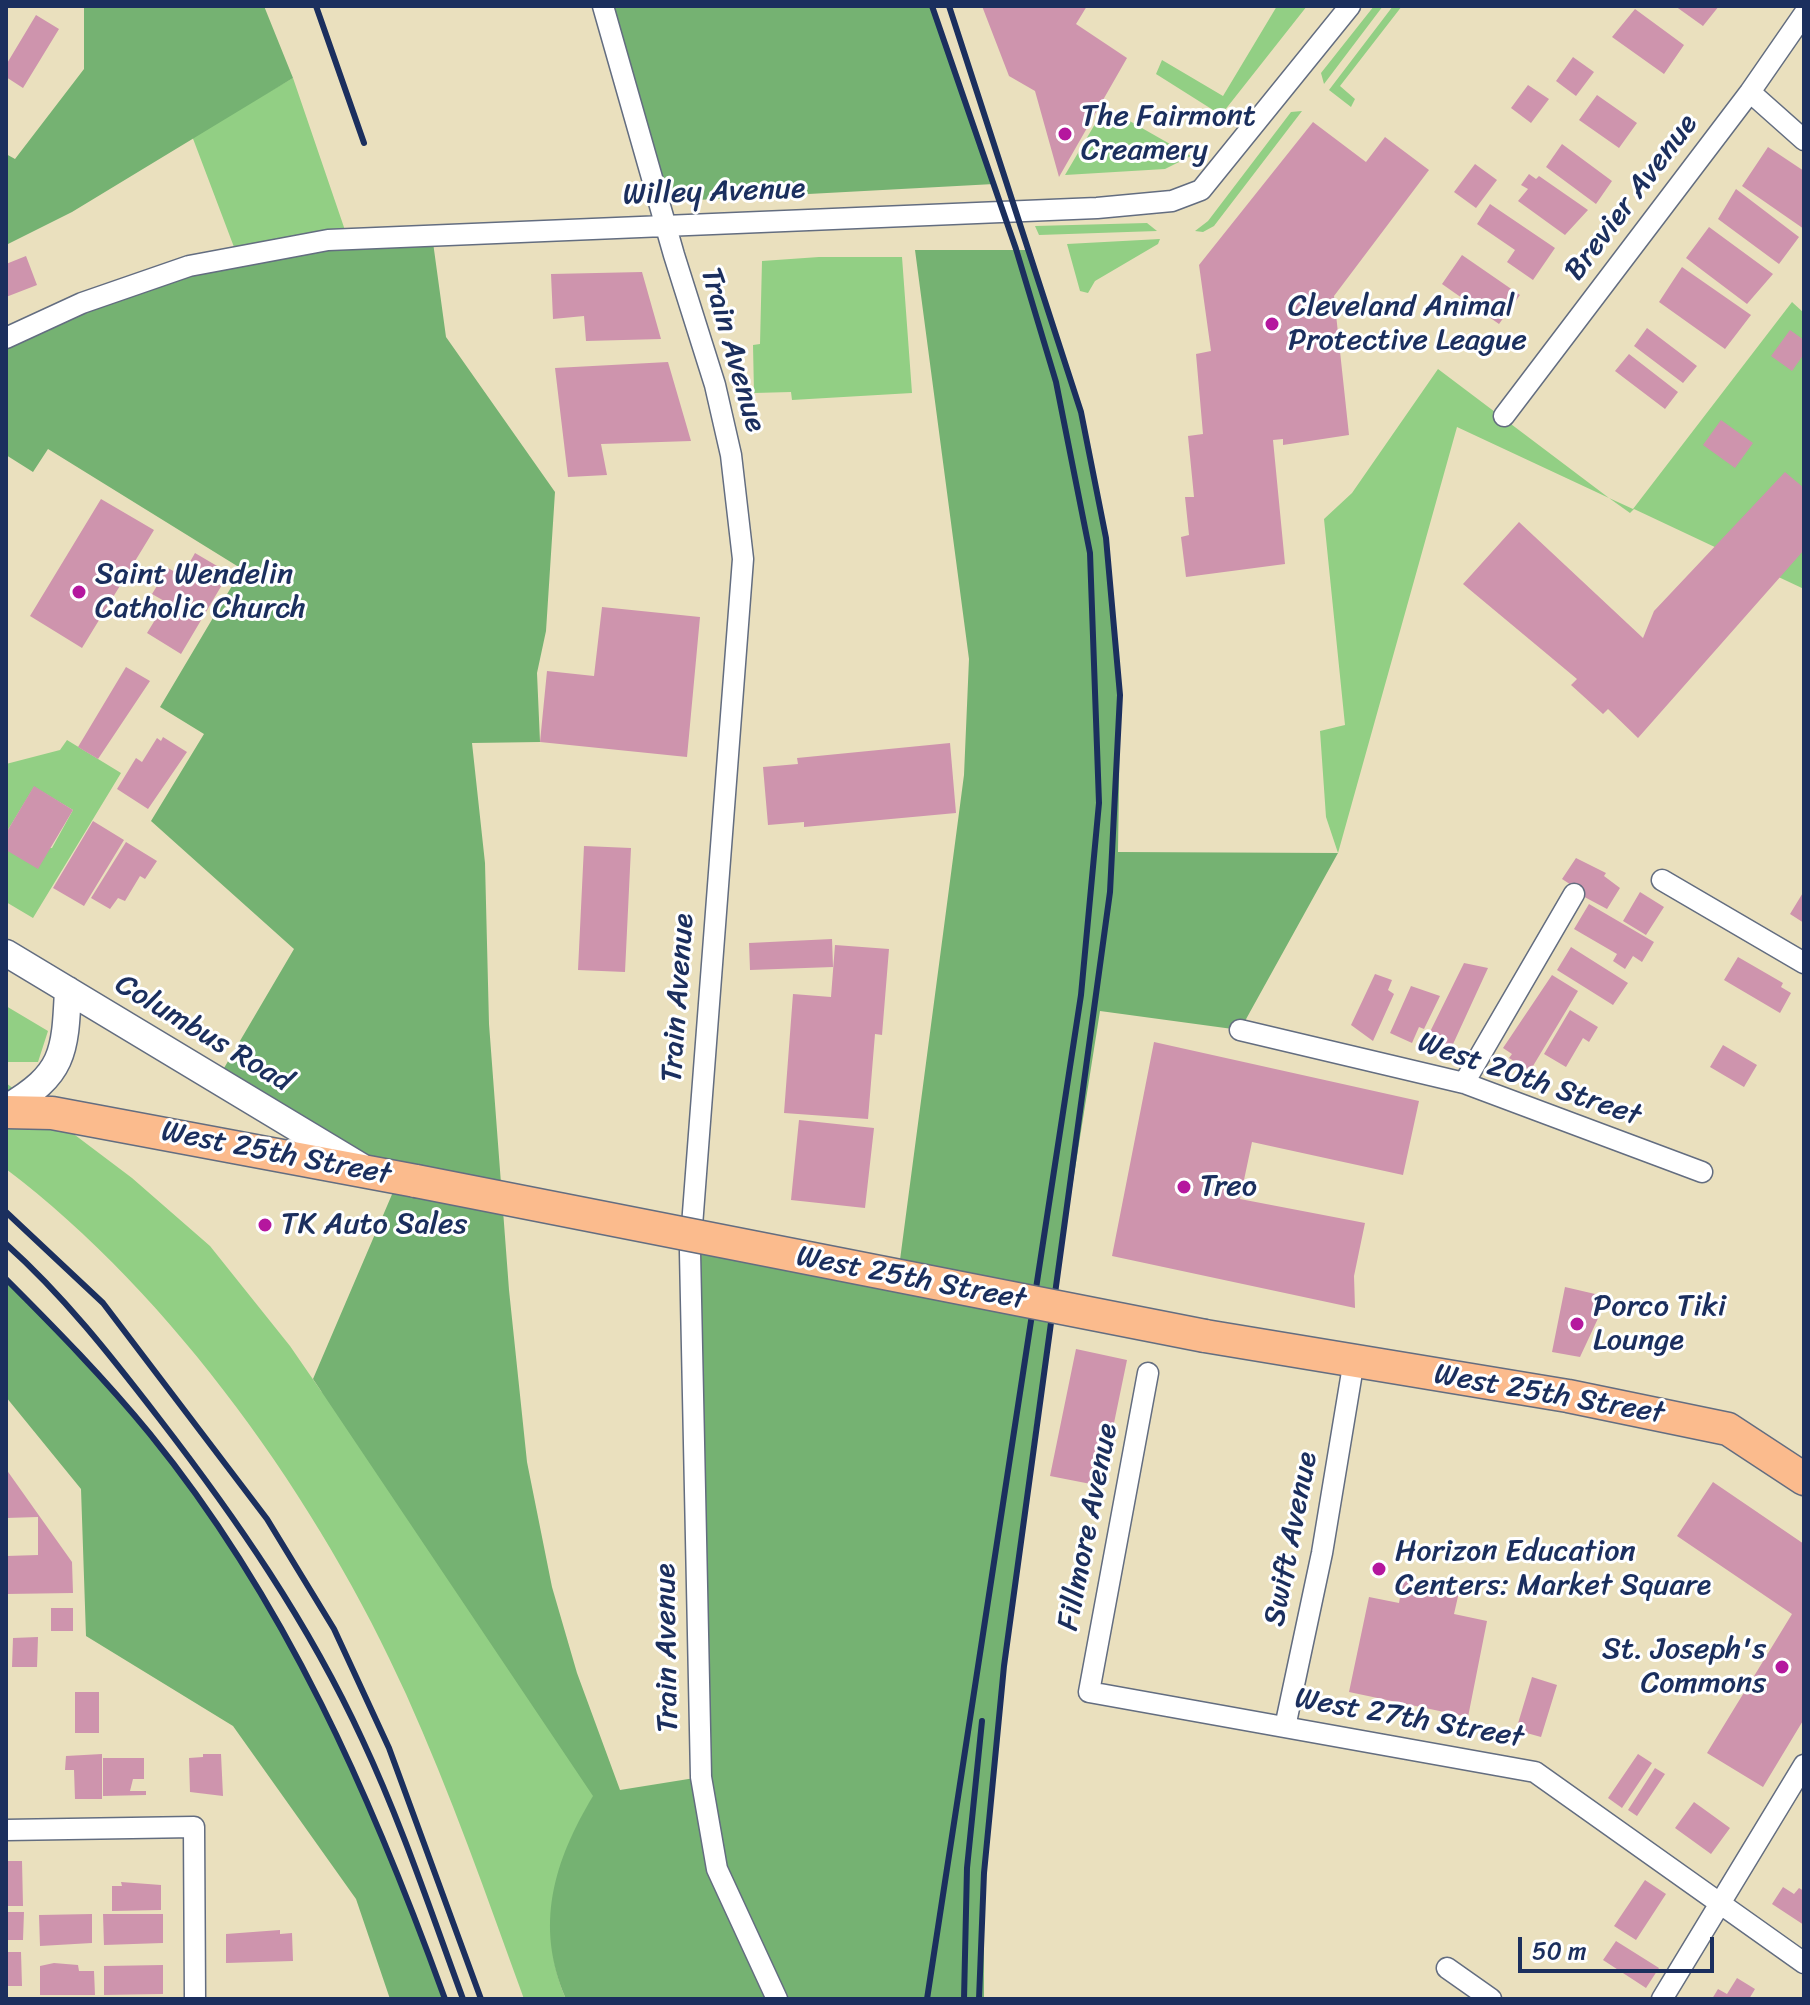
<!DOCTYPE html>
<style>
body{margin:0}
#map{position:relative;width:1810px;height:2005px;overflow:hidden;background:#eae0be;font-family:Sriracha,sans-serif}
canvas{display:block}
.frame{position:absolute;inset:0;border:8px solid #1b2f5e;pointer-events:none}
.scale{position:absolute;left:1518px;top:1937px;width:196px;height:36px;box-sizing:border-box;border:4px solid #1b2f5e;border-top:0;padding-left:10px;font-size:24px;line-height:28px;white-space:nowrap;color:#1b2f5e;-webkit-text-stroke:6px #fff;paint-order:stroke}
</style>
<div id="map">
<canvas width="1810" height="2005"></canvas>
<div class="frame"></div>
<div class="scale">50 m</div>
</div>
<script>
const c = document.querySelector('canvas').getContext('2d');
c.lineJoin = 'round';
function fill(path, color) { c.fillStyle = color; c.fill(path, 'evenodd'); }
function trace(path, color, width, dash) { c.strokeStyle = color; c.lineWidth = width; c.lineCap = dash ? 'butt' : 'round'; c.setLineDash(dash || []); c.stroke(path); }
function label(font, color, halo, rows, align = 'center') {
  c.font = font + ' Sriracha,sans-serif'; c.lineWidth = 6; c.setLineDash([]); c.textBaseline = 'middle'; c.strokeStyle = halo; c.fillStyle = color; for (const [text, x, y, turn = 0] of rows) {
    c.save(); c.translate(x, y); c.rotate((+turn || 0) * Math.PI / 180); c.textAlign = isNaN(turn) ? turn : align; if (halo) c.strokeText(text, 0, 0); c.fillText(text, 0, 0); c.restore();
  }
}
const green = new Path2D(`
 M 1277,6 L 1307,6 L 1221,115 L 1156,74 L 1162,60 L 1223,96 Z
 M 1374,6 L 1383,6 L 1324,84 L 1321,73 Z
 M 1393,6 L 1402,6 L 1340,86 L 1355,99 L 1351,107 L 1329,90 Z
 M 293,78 L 348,239 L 237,255 L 192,136 Z
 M 1105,107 L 1191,156 L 1165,169 L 1065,175 Z
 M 1302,111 L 1214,226 L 1203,232 L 1195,231 L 1208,221 L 1291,112 Z
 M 1147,223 L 1157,231 L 1039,235 L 1035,226 Z
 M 1160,239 L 1158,244 L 1095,281 L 1088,293 L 1080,291 L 1067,244 Z
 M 819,257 L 902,257 L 912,393 L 792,400 L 791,392 L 754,393 L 753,345 L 760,344 L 762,261 Z
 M 1792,302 L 1804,313 L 1804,589 L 1634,509 L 1630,513 L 1609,498 L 1457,427 L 1338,853 L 1326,817 L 1320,731 L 1345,725 L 1324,519 L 1352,493 L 1438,369 L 1609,498 L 1633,509 Z
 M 67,740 L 121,773 L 33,918 L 6,902 L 6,850 L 52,848 L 73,810 L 34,787 L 6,833 L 6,764 L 60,750 Z
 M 6,1006 L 48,1031 L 38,1062 L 6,1062 Z
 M 6,1083 L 132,1178 L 210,1246 L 290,1346 L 321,1391 L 452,1508 L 594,1796 C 556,1858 536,1930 566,1999 L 524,1999 C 487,1897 451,1794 406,1694 C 321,1504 173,1295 6,1169 Z`);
const forest = new Path2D(`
 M 84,6 L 264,6 L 293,78 L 72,212 L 6,245 L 6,154 L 15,159 L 84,69 Z
 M 603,6 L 932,6 L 994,184 L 660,202 Z
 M 432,235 L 446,337 L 555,492 L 546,631 L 537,673 L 540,742 L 472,743 L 485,863 L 489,1024 L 509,1290 L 527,1462 L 552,1587 L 577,1673 L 620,1790 L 701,1777 L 691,1235 L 898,1275 L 964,775 L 969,659 L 915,250 L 1031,250 C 1061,345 1091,439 1106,537 C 1122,642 1120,747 1118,852 L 1338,853 L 1240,1030 L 1100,1011 L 1034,1428 L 1004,1666 L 984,1873 L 984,1999 L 566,1999 C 534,1925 554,1861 593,1796 L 313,1379 L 399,1178 L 217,1080 L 294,949 L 151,821 L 204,734 L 160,707 L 242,569 L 48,449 L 33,472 L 6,455 L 6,338 L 189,266 Z
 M 6,1279 C 56,1329 105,1379 150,1434 C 286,1601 372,1798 445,1999 L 390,1999 L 356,1899 L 233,1726 L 86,1636 L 81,1489 L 6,1397 Z`);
const building = new Path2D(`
 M 982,6 L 1087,6 L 1076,24 L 1127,58 L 1059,177 L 1035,91 L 1009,76 Z
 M 1675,6 L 1719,6 L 1703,26 Z
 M 1635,9 L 1684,45 L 1664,74 L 1612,37 Z
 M 36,15 L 59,29 L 23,88 L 6,77 L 6,65 Z
 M 1573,57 L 1594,72 L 1576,96 L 1556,81 Z
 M 1528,85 L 1549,99 L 1531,123 L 1511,108 Z
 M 1597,95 L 1637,123 L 1619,148 L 1579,120 Z
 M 1313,122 L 1366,162 L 1385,137 L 1429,170 L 1334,296 L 1349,435 L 1283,445 L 1283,439 L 1273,440 L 1285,564 L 1186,577 L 1181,537 L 1189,535 L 1185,497 L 1194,497 L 1188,436 L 1203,434 L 1196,354 L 1211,351 L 1199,265 Z
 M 1562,144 L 1612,181 L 1596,204 L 1546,167 Z
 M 1768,147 L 1804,171 L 1804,229 L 1742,186 Z
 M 1475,164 L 1497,180 L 1476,208 L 1454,192 Z
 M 1529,174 L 1536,179 L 1539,176 L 1588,210 L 1565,235 L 1518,201 L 1528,189 L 1521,185 Z
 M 1736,189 L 1799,237 L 1779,264 L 1718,219 Z
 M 1490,204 L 1555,248 L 1533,280 L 1507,262 L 1515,250 L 1477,224 Z
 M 1709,227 L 1773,274 L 1747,304 L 1686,258 Z
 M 1462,255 L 1520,295 L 1499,324 L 1442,284 Z
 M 26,256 L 37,285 L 6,297 L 6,264 Z
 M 1682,267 L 1751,315 L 1725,349 L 1659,302 Z
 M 642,272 L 661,339 L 586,341 L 584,316 L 553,319 L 551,274 Z
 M 1647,328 L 1697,366 L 1683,383 L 1634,346 Z
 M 1790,330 L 1804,340 L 1804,354 L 1792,371 L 1771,356 Z
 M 1629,354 L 1678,392 L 1665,409 L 1615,371 Z
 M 668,362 L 691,441 L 601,444 L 607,475 L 568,477 L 555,368 Z
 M 1721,420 L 1753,443 L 1735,468 L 1703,445 Z
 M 1785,472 L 1804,488 L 1804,550 L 1638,738 L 1608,709 L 1603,714 L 1571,685 L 1577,679 L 1463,584 L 1519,522 L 1643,638 L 1654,611 Z
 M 101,499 L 154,530 L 82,648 L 30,616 Z
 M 195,553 L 229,573 L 181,654 L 147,633 L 166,602 L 152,594 L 168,568 L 182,576 Z
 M 602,607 L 700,617 L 687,757 L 540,742 L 547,671 L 594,676 Z
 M 126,667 L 150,681 L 98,759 L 78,747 Z
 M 163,737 L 187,752 L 148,809 L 117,789 L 136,758 L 142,762 L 157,738 L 161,741 Z
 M 950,743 L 956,813 L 804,827 L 804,822 L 768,825 L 763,767 L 798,764 L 797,758 Z
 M 34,786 L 73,810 L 38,869 L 6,850 L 6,833 Z
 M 93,821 L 124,840 L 84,906 L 53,888 Z
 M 126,842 L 157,861 L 145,879 L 140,876 L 125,901 L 118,898 L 110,909 L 91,898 Z
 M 584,846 L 631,848 L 625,972 L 578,970 Z
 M 1576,858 L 1606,873 L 1604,876 L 1620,888 L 1607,909 L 1577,893 L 1579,890 L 1562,879 Z
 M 1804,891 L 1804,923 L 1790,914 Z
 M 1640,892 L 1664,907 L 1646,935 L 1623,921 Z
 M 1589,904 L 1654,942 L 1642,962 L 1633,956 L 1625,969 L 1613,961 L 1617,954 L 1574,929 Z
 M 832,939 L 833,967 L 750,970 L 749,943 Z
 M 835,945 L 889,949 L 882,1035 L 875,1034 L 868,1119 L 784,1113 L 793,994 L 831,997 Z
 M 1571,947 L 1628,983 L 1613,1005 L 1557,970 Z
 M 1738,957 L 1783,983 L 1781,987 L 1791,993 L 1780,1013 L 1724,980 Z
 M 1464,963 L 1488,968 L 1448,1055 L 1424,1044 Z
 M 1375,974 L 1392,980 L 1388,990 L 1394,994 L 1373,1041 L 1351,1025 Z
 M 1552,975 L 1578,991 L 1530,1071 L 1509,1058 L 1512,1054 L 1503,1048 Z
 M 1411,986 L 1440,996 L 1424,1029 L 1419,1027 L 1412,1043 L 1390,1033 Z
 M 1570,1010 L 1598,1027 L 1589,1042 L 1583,1038 L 1566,1067 L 1544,1054 Z
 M 1154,1042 L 1419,1101 L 1403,1175 L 1252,1142 L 1240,1199 L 1365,1223 L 1354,1276 L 1355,1308 L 1112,1256 Z
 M 1723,1045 L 1757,1065 L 1744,1087 L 1710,1067 Z
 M 799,1120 L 874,1128 L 865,1208 L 791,1200 Z
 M 1565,1287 L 1608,1297 L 1580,1357 L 1552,1352 Z
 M 1076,1349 L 1127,1360 L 1101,1486 L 1050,1476 Z
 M 6,1469 L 72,1562 L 73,1593 L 6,1594 L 6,1556 L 38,1555 L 38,1517 L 6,1518 Z
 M 1713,1482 L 1804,1544 L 1804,1719 L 1763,1787 L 1707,1753 L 1792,1614 L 1677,1536 Z
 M 1403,1580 L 1459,1592 L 1454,1614 L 1487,1621 L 1468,1717 L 1349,1692 L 1369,1597 L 1399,1603 Z
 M 51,1608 L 73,1608 L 73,1631 L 51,1631 Z
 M 38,1637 L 37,1667 L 12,1667 L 13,1638 Z
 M 1532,1677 L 1557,1685 L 1541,1737 L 1516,1730 Z
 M 75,1692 L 99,1692 L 99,1733 L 75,1733 Z
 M 102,1754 L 102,1799 L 75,1799 L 74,1770 L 65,1770 L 66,1756 Z
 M 203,1754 L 221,1754 L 223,1796 L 190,1792 L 189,1758 L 203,1757 Z
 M 1638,1754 L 1652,1763 L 1622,1808 L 1608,1798 Z
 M 103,1758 L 144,1758 L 144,1779 L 133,1779 L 130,1791 L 146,1791 L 146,1795 L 103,1796 Z
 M 1655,1768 L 1665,1774 L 1637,1816 L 1628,1810 Z
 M 1694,1802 L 1730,1828 L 1711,1854 L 1675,1828 Z
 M 6,1861 L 22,1861 L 23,1906 L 6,1906 Z
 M 1645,1880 L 1666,1894 L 1636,1940 L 1614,1926 Z
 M 121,1882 L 161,1885 L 161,1910 L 112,1911 L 112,1886 L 122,1886 Z
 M 1783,1887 L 1794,1894 L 1799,1888 L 1804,1891 L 1804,1925 L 1772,1904 Z
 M 6,1912 L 24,1912 L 23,1940 L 7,1940 Z
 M 92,1914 L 92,1943 L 40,1946 L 39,1915 Z
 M 103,1914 L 163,1914 L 163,1943 L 104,1945 Z
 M 280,1930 L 280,1934 L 292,1933 L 293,1961 L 226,1963 L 226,1934 Z
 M 1616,1941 L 1659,1968 L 1646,1988 L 1603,1960 Z
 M 6,1952 L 21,1952 L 22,1986 L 6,1986 Z
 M 54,1963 L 78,1965 L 79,1971 L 94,1971 L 95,1995 L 40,1995 L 40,1966 Z
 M 163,1965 L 163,1994 L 104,1995 L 104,1966 Z
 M 1737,1978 L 1755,1989 L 1749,1999 L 1712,1999 L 1718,1989 L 1727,1994 Z`);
const minor = new Path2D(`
 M 603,6 L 674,255 L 715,385 L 731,455 L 743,559 L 690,1252 L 701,1777 L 717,1869 L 777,1999
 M 1750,92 L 1804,140
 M 6,338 L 82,303 L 189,266 L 328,240 L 1097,208 L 1172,201 L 1201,190 L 1350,6
 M 1504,416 L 1750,92 L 1804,14
 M 1662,880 L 1804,963
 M 1240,1030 L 1464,1083 L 1702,1172
 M 1464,1083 L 1574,894
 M 1148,1373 L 1089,1692 L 1535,1772 L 1804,1963
 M 1285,1727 L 1322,1553 L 1354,1360
 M 6,1830 L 194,1827 L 195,1999
 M 1447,1968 L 1491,1999
 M 1662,1999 L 1804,1765`);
const tertiary = new Path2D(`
 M 6,953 L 360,1166
 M 6,1108 C 64,1074 65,1054 68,990`);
const primary = new Path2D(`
 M 6,1112 L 52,1113 L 416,1181
 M 1205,1336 L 1568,1396 L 1728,1429 L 1804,1479`);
const rail = new Path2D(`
 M 316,6 L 364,143
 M 949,6 L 1081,412 L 1106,538 L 1120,695 L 1110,892 L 1004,1666 L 984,1873 L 979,1999
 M 6,1212 L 103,1303 L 267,1519 L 334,1629 L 389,1748 L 481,1999
 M 6,1244 C 63,1295 111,1356 158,1417 C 236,1518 308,1622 362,1739 C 401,1822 431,1912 463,1999
 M 6,1279 C 56,1329 105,1379 150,1434 C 286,1601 372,1798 445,1999
 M 927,1999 L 1081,995 L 1099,803 L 1090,553 L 1056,382 L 1016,249 L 932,6
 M 964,1999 L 967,1868 L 982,1721`);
const primaryBridge = new Path2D(`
 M 416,1181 L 1205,1336`);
const markers = [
 [1065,134,8,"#b5179e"],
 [1272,324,8,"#b5179e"],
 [79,592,8,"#b5179e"],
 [1184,1187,8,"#b5179e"],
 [265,1225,8,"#b5179e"],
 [1577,1324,8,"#b5179e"],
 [1379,1569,8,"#b5179e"],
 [1782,1667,8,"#b5179e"]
];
const poiNames = [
 ["The Fairmont",1081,117],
 ["Creamery",1081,151],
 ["Cleveland Animal",1288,307],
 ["Protective League",1288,341],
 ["Saint Wendelin",95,575],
 ["Catholic Church",95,609],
 ["Treo",1200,1187],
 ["TK Auto Sales",281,1225],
 ["Porco Tiki",1593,1307],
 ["Lounge",1593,1341],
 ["Horizon Education",1395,1552],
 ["Centers: Market Square",1395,1586],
 ["St. Joseph's",1766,1650,"right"],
 ["Commons",1766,1684,"right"]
];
const streetNames = [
 ["Willey Avenue",714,193,-2],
 ["Brevier Avenue",1632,198,-53],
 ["Train Avenue",732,350,74],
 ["Train Avenue",679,998,-86],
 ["Columbus Road",203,1034,31],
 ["West 20th Street",1529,1080,19],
 ["West 25th Street",276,1154,11],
 ["West 25th Street",911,1279,11],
 ["West 25th Street",1549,1395,10],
 ["Fillmore Avenue",1089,1527,-79],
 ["Swift Avenue",1292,1539,-79],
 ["Train Avenue",668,1648,-91],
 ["West 27th Street",1409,1719,10]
];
fill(green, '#92cf84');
fill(forest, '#75b272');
fill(building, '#ce94ad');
trace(minor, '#636d80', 23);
trace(tertiary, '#636d80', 29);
trace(primary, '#636d80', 35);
trace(minor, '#fff', 20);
trace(tertiary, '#fff', 26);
trace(primary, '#fbbb8d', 32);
trace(rail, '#1b2f5e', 6);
trace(primaryBridge, '#636d80', 35, []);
trace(primaryBridge, '#fbbb8d', 32);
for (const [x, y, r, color] of markers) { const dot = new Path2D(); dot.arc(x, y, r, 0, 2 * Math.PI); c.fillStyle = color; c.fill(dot); trace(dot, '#fff', 3); }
label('30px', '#1b2f5e', '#fff', poiNames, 'left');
label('30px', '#1b2f5e', '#fff', streetNames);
</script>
